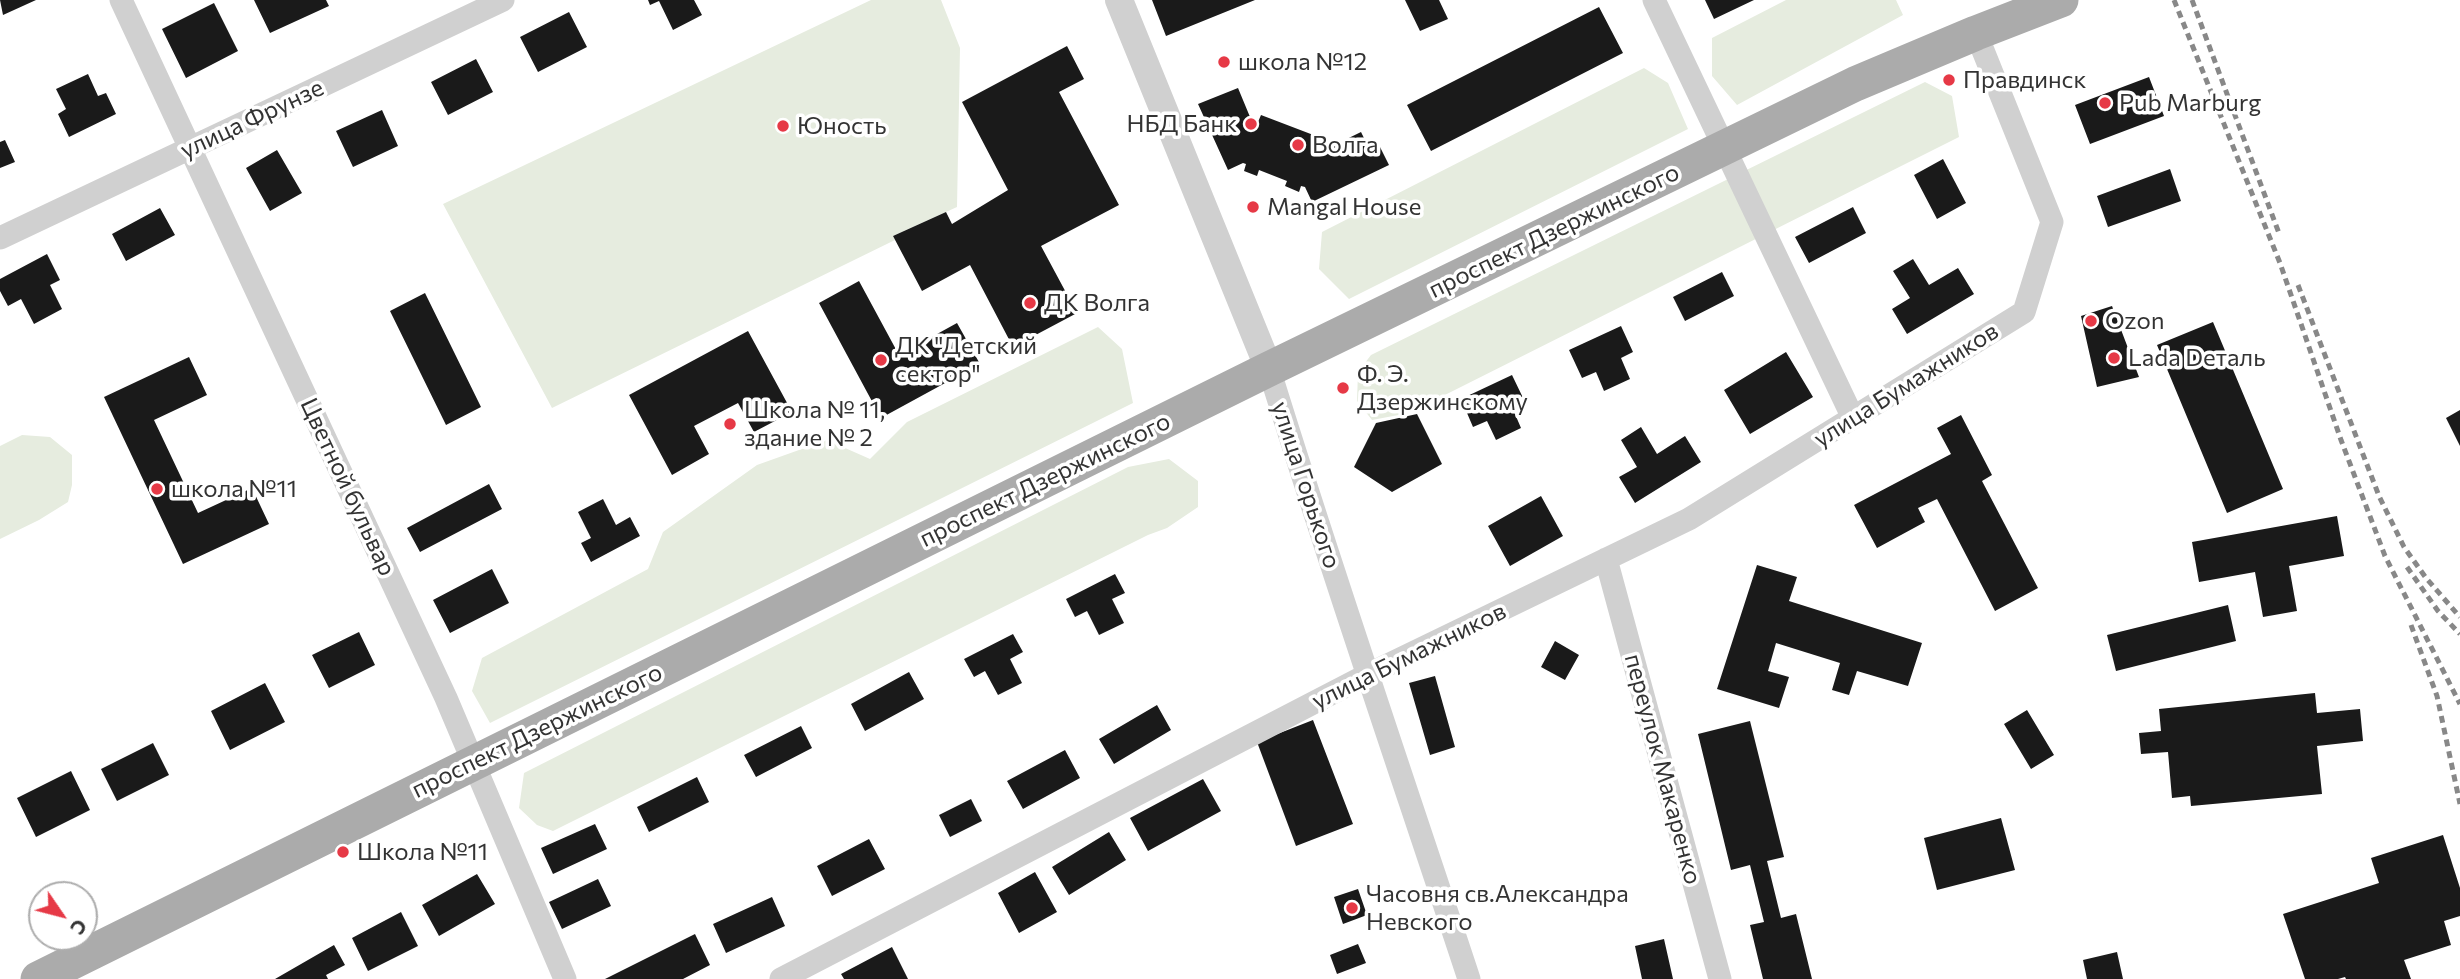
<!DOCTYPE html>
<meta charset="utf-8">
<style>
body{margin:0}
#map{position:relative;width:2460px;height:979px;overflow:hidden;background:#fff;font-family:Commissioner,sans-serif}
canvas{display:block}
.north{position:absolute;left:28px;top:881px;width:70px;height:70px;box-sizing:border-box;background:#fff;border:2px solid #adadad;border-radius:50%;rotate:125deg;font-size:19px;font-weight:700;line-height:28px;text-align:center;color:#333}
.north::after{content:'';display:block;margin:auto;width:24px;height:32px;background:#e63946;clip-path:polygon(50% 0,100% 100%,50% 72%,0 100%)}
</style>
<div id="map">
<canvas width="2460" height="979"></canvas>
<div class="north">С</div>
</div>
<script>
const c = document.querySelector('canvas').getContext('2d');
c.lineJoin = 'round';
function fill(path, color) { c.fillStyle = color; c.fill(path, 'evenodd'); }
function trace(path, color, width, dash) { c.strokeStyle = color; c.lineWidth = width; c.lineCap = dash ? 'butt' : 'round'; c.setLineDash(dash || []); c.stroke(path); }
function label(font, color, halo, rows, align = 'center') {
  c.font = font + ' Commissioner,sans-serif'; c.lineWidth = 7; c.setLineDash([]); c.textBaseline = 'middle'; c.strokeStyle = halo; c.fillStyle = color; for (const [text, x, y, turn = 0] of rows) {
    c.save(); c.translate(x, y); c.rotate((+turn || 0) * Math.PI / 180); c.textAlign = isNaN(turn) ? turn : align; if (halo) c.strokeText(text, 0, 0); c.fillText(text, 0, 0); c.restore();
  }
}
const green = new Path2D(`
 M 871,0 L 941,0 L 960,48 L 957,207 L 893,236 L 895,240 L 552,408 L 443,204 Z
 M 1786,0 L 1896,0 L 1903,15 L 1737,105 L 1712,76 L 1712,38 Z
 M 1644,68 L 1668,83 L 1688,129 L 1349,299 L 1319,269 L 1322,232 Z
 M 1925,82 L 1952,96 L 1959,137 L 1409,413 L 1372,420 L 1357,401 L 1358,372 L 1371,355 Z
 M 1098,327 L 1122,349 L 1133,403 L 490,723 L 472,691 L 482,658 L 648,569 L 663,532 L 757,465 L 827,440 L 870,459 L 907,422 Z
 M 22,435 L 50,437 L 72,455 L 72,485 L 68,502 L 39,520 L 0,539 L 0,446 Z
 M 1169,459 L 1198,481 L 1198,507 L 1167,528 L 1148,535 L 553,831 L 537,825 L 519,808 L 524,773 L 1128,467 Z`);
const building = new Path2D(`
 M 0,0 L 36,0 L 3,15 Z
 M 254,0 L 326,0 L 329,6 L 270,33 Z
 M 648,0 L 694,0 L 702,15 L 673,30 L 659,1 L 650,5 Z
 M 1152,0 L 1255,0 L 1166,36 Z
 M 1405,0 L 1439,0 L 1448,19 L 1420,31 Z
 M 1705,0 L 1754,0 L 1714,19 Z
 M 214,3 L 238,51 L 186,78 L 162,29 Z
 M 1599,7 L 1623,53 L 1431,151 L 1407,105 Z
 M 569,12 L 587,47 L 538,72 L 520,37 Z
 M 1067,46 L 1084,79 L 1059,92 L 1119,205 L 1041,246 L 1077,313 L 1013,347 L 970,265 L 922,291 L 893,236 L 946,212 L 952,224 L 1008,190 L 962,102 Z
 M 476,59 L 493,92 L 448,115 L 431,82 Z
 M 88,74 L 98,96 L 106,93 L 116,114 L 69,137 L 58,114 L 66,109 L 56,89 Z
 M 2149,77 L 2164,116 L 2090,144 L 2075,105 Z
 M 1238,88 L 1255,129 L 1261,115 L 1316,136 L 1311,150 L 1318,153 L 1361,132 L 1367,144 L 1373,141 L 1377,149 L 1380,147 L 1389,165 L 1312,202 L 1305,187 L 1301,186 L 1299,192 L 1285,186 L 1287,181 L 1259,170 L 1257,176 L 1244,171 L 1246,164 L 1243,163 L 1228,170 L 1198,104 Z
 M 382,110 L 398,146 L 353,167 L 336,131 Z
 M 5,140 L 15,162 L 0,168 L 0,142 Z
 M 277,150 L 302,193 L 270,211 L 246,168 Z
 M 1943,159 L 1966,203 L 1937,219 L 1914,175 Z
 M 2170,169 L 2181,201 L 2108,227 L 2097,196 Z
 M 1853,207 L 1866,233 L 1809,263 L 1795,237 Z
 M 160,208 L 175,235 L 126,261 L 112,234 Z
 M 47,254 L 60,280 L 50,285 L 62,309 L 34,324 L 21,299 L 8,306 L 0,291 L 0,279 Z
 M 1913,259 L 1929,285 L 1958,268 L 1974,294 L 1907,334 L 1892,309 L 1910,298 L 1893,271 Z
 M 1722,272 L 1734,296 L 1685,321 L 1673,297 Z
 M 859,281 L 899,355 L 957,323 L 980,364 L 881,418 L 819,303 Z
 M 425,293 L 481,407 L 446,425 L 390,311 Z
 M 2112,306 L 2139,377 L 2097,387 L 2081,316 Z
 M 2213,322 L 2283,489 L 2227,513 L 2157,345 Z
 M 1621,326 L 1633,352 L 1621,358 L 1630,379 L 1604,391 L 1596,372 L 1582,378 L 1569,350 Z
 M 748,331 L 792,412 L 754,432 L 738,403 L 694,426 L 709,454 L 672,475 L 629,395 Z
 M 1786,352 L 1813,397 L 1750,434 L 1724,390 Z
 M 189,357 L 207,395 L 154,420 L 198,513 L 252,488 L 269,524 L 183,564 L 104,397 Z
 M 1512,375 L 1525,402 L 1512,407 L 1521,428 L 1496,440 L 1487,421 L 1473,427 L 1461,399 Z
 M 2460,410 L 2460,446 L 2446,418 Z
 M 1417,414 L 1442,464 L 1392,492 L 1354,467 L 1376,423 Z
 M 1961,415 L 1992,475 L 1982,481 L 2038,588 L 1995,611 L 1937,499 L 1918,508 L 1925,522 L 1877,548 L 1854,505 L 1951,454 L 1937,428 Z
 M 1641,427 L 1657,454 L 1685,436 L 1701,462 L 1635,503 L 1619,477 L 1637,467 L 1621,440 Z
 M 489,484 L 502,509 L 420,552 L 407,528 Z
 M 1541,496 L 1563,536 L 1510,566 L 1488,526 Z
 M 603,499 L 616,525 L 630,517 L 640,536 L 591,562 L 581,543 L 591,538 L 578,512 Z
 M 2337,516 L 2344,556 L 2289,566 L 2297,611 L 2263,617 L 2255,572 L 2199,582 L 2192,542 Z
 M 1757,565 L 1797,577 L 1789,601 L 1922,643 L 1908,686 L 1857,671 L 1849,695 L 1832,690 L 1840,663 L 1776,643 L 1768,671 L 1789,677 L 1779,708 L 1717,689 Z
 M 492,569 L 509,603 L 450,633 L 433,600 Z
 M 1115,574 L 1125,593 L 1112,599 L 1124,623 L 1099,635 L 1087,611 L 1075,617 L 1066,599 Z
 M 2228,605 L 2236,641 L 2116,671 L 2107,635 Z
 M 359,632 L 375,665 L 329,688 L 312,655 Z
 M 1013,634 L 1023,652 L 1010,659 L 1022,683 L 998,695 L 985,671 L 974,677 L 964,659 Z
 M 1555,641 L 1579,655 L 1565,680 L 1541,667 Z
 M 909,672 L 924,699 L 865,731 L 851,704 Z
 M 1435,676 L 1455,747 L 1430,755 L 1409,683 Z
 M 265,683 L 285,722 L 230,750 L 211,711 Z
 M 2315,693 L 2317,713 L 2360,709 L 2363,741 L 2317,746 L 2322,794 L 2191,806 L 2190,796 L 2172,798 L 2168,752 L 2141,754 L 2139,733 L 2161,731 L 2159,709 Z
 M 1157,705 L 1171,730 L 1114,764 L 1099,739 Z
 M 2027,710 L 2054,755 L 2031,769 L 2004,724 Z
 M 1313,720 L 1353,824 L 1296,846 L 1257,742 Z
 M 1750,721 L 1784,857 L 1767,861 L 1781,918 L 1796,914 L 1812,979 L 1763,979 L 1750,925 L 1764,922 L 1750,865 L 1731,870 L 1698,734 Z
 M 801,726 L 812,748 L 756,777 L 744,755 Z
 M 153,743 L 169,775 L 117,801 L 101,769 Z
 M 1065,750 L 1080,778 L 1023,809 L 1007,781 Z
 M 71,771 L 90,810 L 36,837 L 17,798 Z
 M 697,777 L 709,802 L 649,832 L 637,807 Z
 M 1203,779 L 1221,811 L 1148,851 L 1130,818 Z
 M 971,799 L 982,821 L 950,837 L 939,815 Z
 M 2001,818 L 2015,870 L 1937,890 L 1924,838 Z
 M 595,824 L 607,849 L 553,874 L 541,848 Z
 M 1109,832 L 1126,860 L 1069,895 L 1052,867 Z
 M 2443,835 L 2460,888 L 2460,916 L 2444,921 L 2451,945 L 2404,960 L 2411,979 L 2346,979 L 2345,977 L 2338,979 L 2305,979 L 2283,914 L 2379,883 L 2371,858 Z
 M 869,839 L 885,869 L 832,896 L 817,866 Z
 M 1035,872 L 1057,912 L 1019,933 L 998,893 Z
 M 477,874 L 495,904 L 439,936 L 422,905 Z
 M 598,879 L 611,906 L 562,929 L 549,902 Z
 M 1358,889 L 1367,915 L 1343,924 L 1334,897 Z
 M 772,897 L 785,926 L 726,953 L 713,924 Z
 M 401,912 L 418,946 L 368,971 L 352,938 Z
 M 695,934 L 710,965 L 683,979 L 605,979 Z
 M 1664,939 L 1673,979 L 1642,979 L 1635,946 Z
 M 1358,944 L 1366,963 L 1337,974 L 1330,955 Z
 M 334,945 L 345,965 L 326,975 L 328,979 L 275,979 Z
 M 892,947 L 908,979 L 844,979 L 841,974 Z
 M 2117,952 L 2123,979 L 2087,979 L 2083,960 Z`);
const minor = new Path2D(`
 M 121,0 L 446,698 L 565,979
 M 1654,0 L 1853,418
 M 0,238 L 503,0
 M 1269,369 C 1332,573 1402,776 1469,979
 M 1606,559 L 1720,979
 M 781,979 L 1369,674 L 1689,519 L 2024,312 L 2052,222 L 1976,33`);
const tertiary = new Path2D(`
 M 1119,0 L 1269,369`);
const primary = new Path2D(`
 M 38,979 L 1269,369 L 1855,84 L 1976,33 L 2061,0`);
const rail = new Path2D(`
 M 2174,0 L 2280,263 L 2341,440 L 2385,556 L 2460,704
 M 2192,0 L 2280,236
 M 2298,285 L 2379,496 L 2404,547 L 2426,578 L 2460,617
 M 2407,567 L 2438,611 L 2460,634
 M 2411,625 L 2437,696 L 2460,804`);
const markers = [
 [1224,62,7,"#e63946"],
 [1949,80,7,"#e63946"],
 [2105,103,7,"#e63946"],
 [1251,124,7,"#e63946"],
 [783,126,7,"#e63946"],
 [1298,145,7,"#e63946"],
 [1253,207,7,"#e63946"],
 [1030,303,7,"#e63946"],
 [2091,321,7,"#e63946"],
 [2114,358,7,"#e63946"],
 [881,360,7,"#e63946"],
 [1343,388,7,"#e63946"],
 [730,424,7,"#e63946"],
 [157,489,7,"#e63946"],
 [343,852,7,"#e63946"],
 [1352,908,7,"#e63946"]
];
const poiNames = [
 ["школа №12",1238,62],
 ["Правдинск",1963,80],
 ["Pub Marburg",2119,103],
 ["НБД Банк",1237,124,"right"],
 ["Юность",797,126],
 ["Волга",1312,145],
 ["Mangal House",1267,207],
 ["ДК Волга",1044,303],
 ["Ozon",2105,321],
 ["ДК \"Детский",895,346],
 ["сектор\"",895,374],
 ["Lada Dеталь",2128,358],
 ["Ф. Э.",1357,374],
 ["Дзержинскому",1357,402],
 ["Школа № 11,",744,410],
 ["здание № 2",744,438],
 ["школа №11",171,489],
 ["Школа №11",357,852],
 ["Часовня св.Александра",1366,894],
 ["Невского",1366,922]
];
const streetNames = [
 ["улица Фрунзе",252,119,-25],
 ["проспект Дзержинского",1554,231,-26],
 ["улица Бумажников",1906,385,-32],
 ["проспект Дзержинского",1045,480,-26],
 ["улица Горького",1306,485,72],
 ["Цветной бульвар",348,487,65],
 ["улица Бумажников",1409,656,-26],
 ["проспект Дзержинского",537,731,-26],
 ["переулок Макаренко",1663,769,75]
];
fill(green, '#e6ecdf');
fill(building, '#1a1a1a');
trace(minor, '#d0d0d0', 23);
trace(tertiary, '#d0d0d0', 28);
trace(primary, '#ababab', 35);
trace(rail, '#888', 5, [7, 5]);
for (const [x, y, r, color] of markers) { const dot = new Path2D(); dot.arc(x, y, r, 0, 2 * Math.PI); c.fillStyle = color; c.fill(dot); trace(dot, '#fff', 2.5); }
label('24px', '#333', '#fff', poiNames, 'left');
label('24px', '#333', '#fff', streetNames);
</script>
